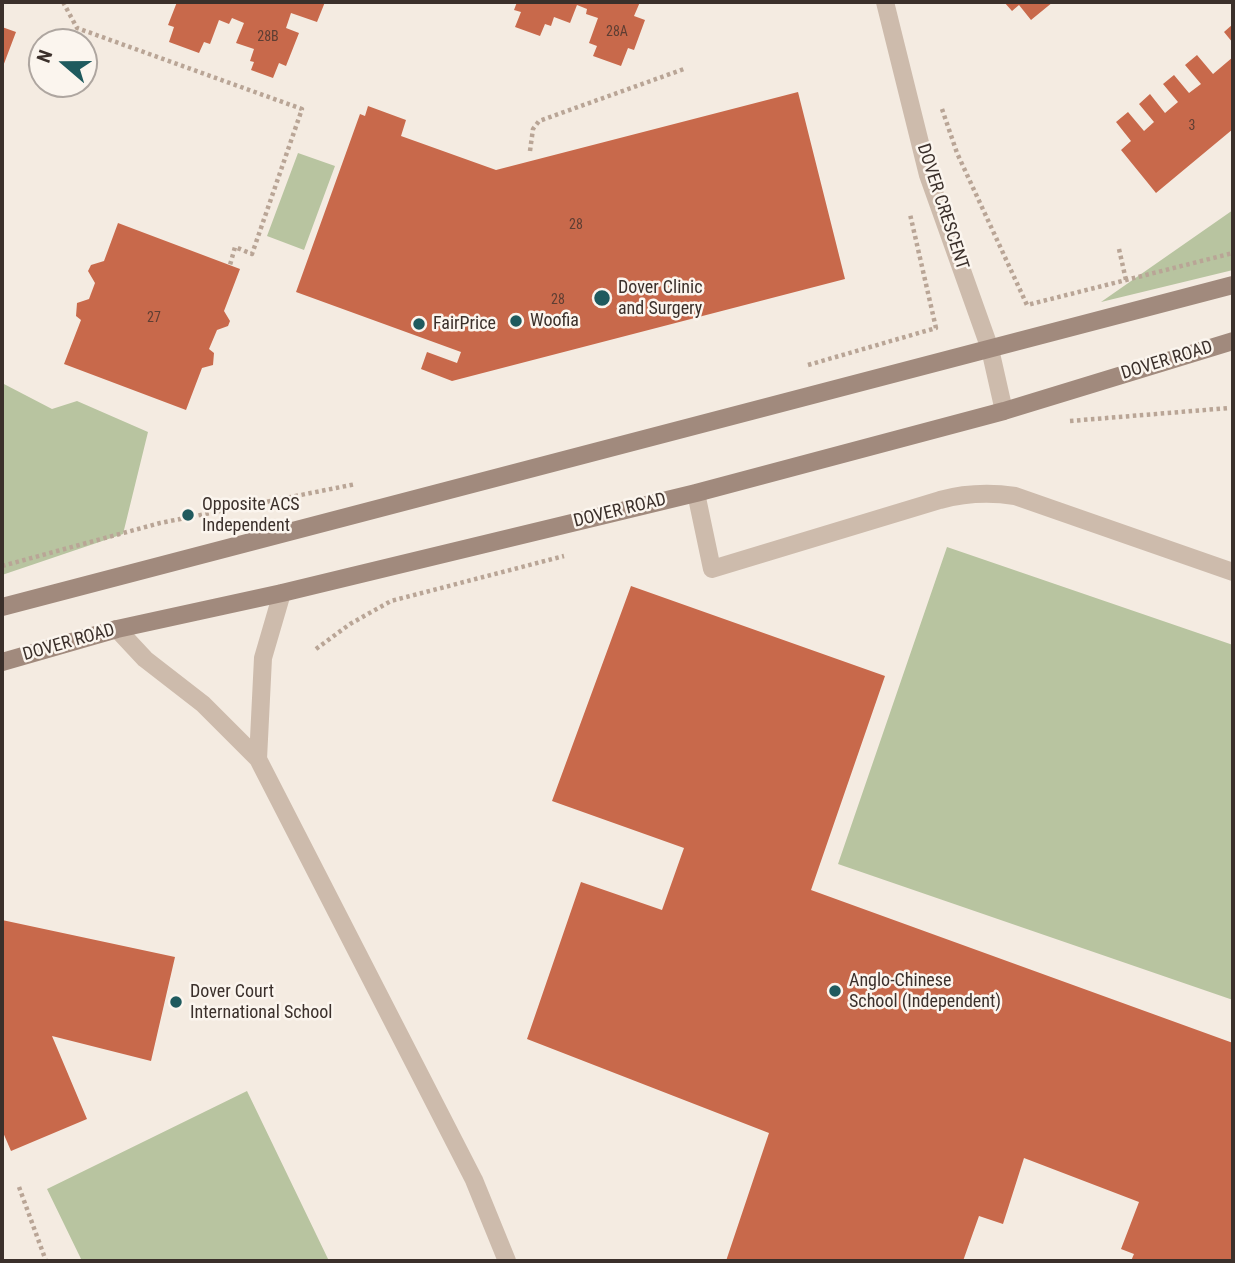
<!DOCTYPE html>
<style>
body{margin:0}
#map{position:relative;width:1235px;height:1263px;overflow:hidden;background:#f4ebe1;font-family:"Roboto Condensed",sans-serif}
canvas{display:block}
.frame{position:absolute;inset:0;border:4px solid #3b302b;pointer-events:none}
.north{position:absolute;left:28px;top:28px;width:70px;height:70px;box-sizing:border-box;background:#fbf5ee;border:2px solid #aea6a0;border-radius:50%;rotate:290deg;font-size:19px;font-weight:700;line-height:28px;text-align:center;color:#3b302b}
.north::after{content:'';display:block;margin:auto;width:24px;height:32px;background:#1f5a5e;clip-path:polygon(50% 0,100% 100%,50% 72%,0 100%)}
</style>
<div id="map">
<canvas width="1235" height="1263"></canvas>
<div class="frame"></div>
<div class="north">N</div>
</div>
<script>
const c = document.querySelector('canvas').getContext('2d');
c.lineJoin = 'round';
function fill(path, color) { c.fillStyle = color; c.fill(path, 'evenodd'); }
function trace(path, color, width, dash) { c.strokeStyle = color; c.lineWidth = width; c.lineCap = dash ? 'butt' : 'round'; c.setLineDash(dash || []); c.stroke(path); }
function label(font, color, halo, rows, align = 'center') {
  c.font = font + ' "Roboto Condensed",sans-serif'; c.lineWidth = 5; c.setLineDash([]); c.textBaseline = 'middle'; c.strokeStyle = halo; c.fillStyle = color; for (const [text, x, y, turn = 0] of rows) {
    c.save(); c.translate(x, y); c.rotate((+turn || 0) * Math.PI / 180); c.textAlign = isNaN(turn) ? turn : align; if (halo) c.strokeText(text, 0, 0); c.fillText(text, 0, 0); c.restore();
  }
}
const green = new Path2D(`
 M 298,153 L 335,166 L 304,250 L 267,236 Z
 M 1233,210 L 1233,270 L 1101,302 Z
 M 2,383 L 52,409 L 77,401 L 148,432 L 123,534 L 2,575 Z
 M 947,547 L 1233,645 L 1233,1000 L 838,864 Z
 M 247,1091 L 329,1261 L 82,1261 L 47,1189 Z`);
const building = new Path2D(`
 M 177,2 L 325,2 L 317,22 L 291,13 L 286,28 L 299,33 L 286,66 L 279,63 L 273,78 L 251,70 L 254,62 L 250,61 L 254,49 L 236,43 L 244,23 L 232,18 L 229,24 L 219,20 L 210,44 L 204,42 L 199,53 L 169,42 L 174,27 L 168,25 Z
 M 517,2 L 640,2 L 634,16 L 645,20 L 634,50 L 628,48 L 621,66 L 593,56 L 597,46 L 589,43 L 598,18 L 586,14 L 587,9 L 577,5 L 570,23 L 554,17 L 551,26 L 545,24 L 540,36 L 515,27 L 521,12 L 514,10 Z
 M 1004,2 L 1053,2 L 1031,20 L 1019,5 L 1012,11 Z
 M 1233,24 L 1233,43 L 1224,32 Z
 M 2,27 L 16,32 L 2,69 Z
 M 1197,55 L 1213,74 L 1233,57 L 1233,129 L 1156,193 L 1121,150 L 1131,141 L 1116,122 L 1128,112 L 1144,131 L 1154,122 L 1139,104 L 1150,94 L 1165,113 L 1178,102 L 1163,84 L 1174,75 L 1189,93 L 1201,84 L 1185,65 Z
 M 798,92 L 845,279 L 452,381 L 421,369 L 427,352 L 457,363 L 461,352 L 296,292 L 360,114 L 365,116 L 368,106 L 406,120 L 401,136 L 496,170 Z
 M 118,223 L 240,269 L 224,311 L 230,321 L 228,326 L 217,330 L 209,349 L 214,353 L 213,365 L 202,368 L 186,410 L 64,364 L 81,320 L 76,316 L 77,303 L 89,299 L 95,283 L 88,271 L 91,265 L 104,261 Z
 M 631,586 L 885,676 L 811,890 L 1233,1043 L 1233,1261 L 1131,1261 L 1134,1254 L 1121,1249 L 1139,1202 L 1024,1158 L 1003,1224 L 979,1216 L 963,1261 L 726,1261 L 769,1133 L 527,1039 L 581,882 L 662,910 L 684,848 L 552,801 Z
 M 2,920 L 175,957 L 151,1061 L 52,1036 L 87,1119 L 11,1151 L 2,1130 Z`);
const path = new Path2D(`
 M 63,2 L 77,28 L 302,109 L 252,254 L 235,247 L 230,265
 M 942,109 L 957,153 L 1027,305 L 1233,253
 M 530,151 L 533,129 L 539,121 L 684,69
 M 1119,249 L 1126,280
 M 808,365 L 936,328 L 910,214
 M 1070,421 L 1229,408
 M 2,566 L 160,523 L 356,484
 M 316,649 L 350,624 L 391,601 L 564,556
 M 19,1187 L 46,1261`);
const lane = new Path2D(`
 M 696,493 L 712,569 L 940,500 C 966,493 988,492 1015,496 L 1233,572
 M 117,629 L 145,659 L 203,704 L 258,759 L 474,1180 L 507,1261
 M 258,759 L 263,658 L 282,593`);
const street = new Path2D(`
 M 885,2 L 928,175 L 990,349 L 1004,411`);
const secondary = new Path2D(`
 M 2,607 L 1233,285
 M 2,662 L 117,629 L 282,593 L 696,493 L 1004,411 L 1233,341`);
const markers = [
 [602,298,9,"#1f5a5e"],
 [516,321,7,"#1f5a5e"],
 [419,324,7,"#1f5a5e"],
 [188,515,7,"#1f5a5e"],
 [835,991,7,"#1f5a5e"],
 [176,1002,7,"#1f5a5e"]
];
const numberNames = [
 ["28A",617,32],
 ["28B",268,37],
 ["3",1192,126],
 ["28",576,225],
 ["28",558,300],
 ["27",154,318]
];
const streetNames = [
 ["DOVER CRESCENT",942,207,72],
 ["DOVER ROAD",1167,361,-17],
 ["DOVER ROAD",620,511,-14],
 ["DOVER ROAD",69,643,-16]
];
const poiNames = [
 ["Dover Clinic",618,288],
 ["and Surgery",618,309],
 ["Woofia",530,321],
 ["FairPrice",433,324],
 ["Opposite ACS",202,505],
 ["Independent",202,526],
 ["Anglo-Chinese",849,981],
 ["School (Independent)",849,1002],
 ["Dover Court",190,992],
 ["International School",190,1013]
];
fill(green, '#b8c4a0');
fill(building, '#c8694b');
trace(path, '#b9a596', 4.5, [3.5, 3.5]);
trace(lane, '#cdbbac', 18);
trace(street, '#cdbbac', 18);
trace(secondary, '#a18a7d', 18);
for (const [x, y, r, color] of markers) { const dot = new Path2D(); dot.arc(x, y, r, 0, 2 * Math.PI); c.fillStyle = color; c.fill(dot); trace(dot, '#fbf5ee', 2.5); }
label('14px', '#5e3e33', null, numberNames);
label('18px', '#3b302b', '#fbf5ee', streetNames);
label('18px', '#3b302b', '#fbf5ee', poiNames, 'left');
</script>
